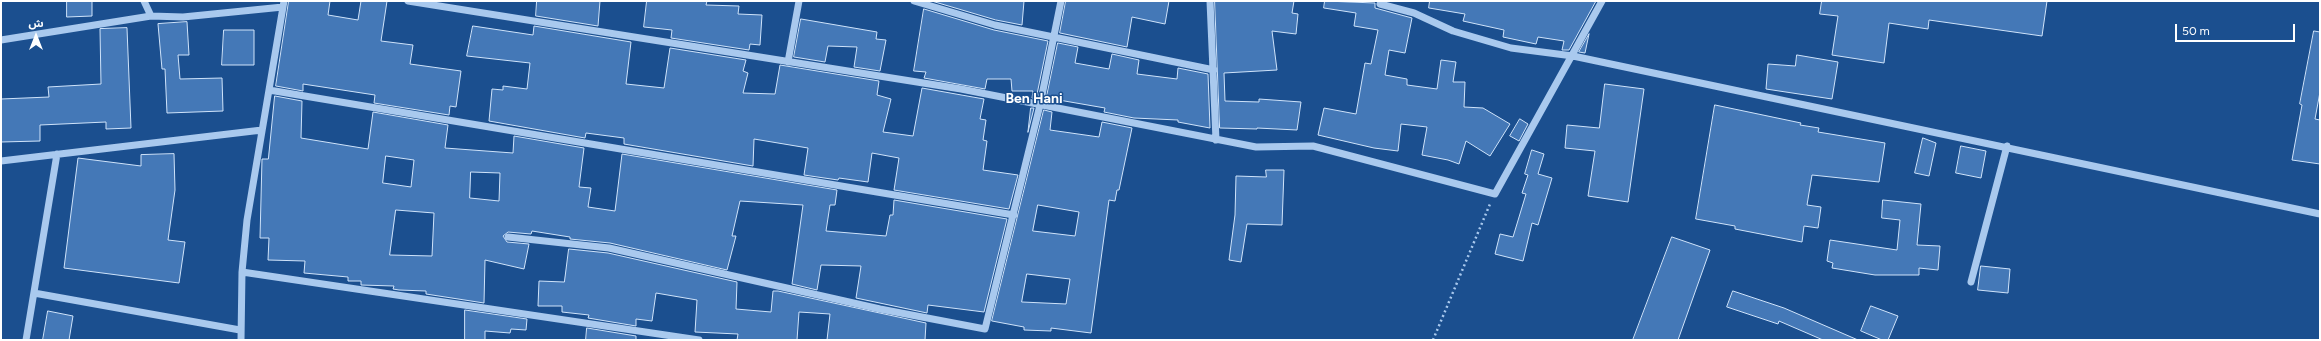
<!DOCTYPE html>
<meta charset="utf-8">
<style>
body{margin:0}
#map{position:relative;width:2321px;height:341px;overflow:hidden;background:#1b4f8f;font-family:Figtree,"Noto Sans Arabic",sans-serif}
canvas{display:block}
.frame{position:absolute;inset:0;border:2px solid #fff;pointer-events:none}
.north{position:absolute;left:16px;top:16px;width:40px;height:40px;-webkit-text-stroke:3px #1b4f8f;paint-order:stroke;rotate:0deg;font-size:11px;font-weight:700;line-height:16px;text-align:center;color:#fff}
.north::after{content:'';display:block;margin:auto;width:14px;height:18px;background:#fff;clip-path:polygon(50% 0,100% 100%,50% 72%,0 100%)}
.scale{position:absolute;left:2175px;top:24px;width:120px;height:18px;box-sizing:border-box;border:2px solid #fff;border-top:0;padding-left:5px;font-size:12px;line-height:14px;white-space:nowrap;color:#fff;-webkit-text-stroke:3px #1b4f8f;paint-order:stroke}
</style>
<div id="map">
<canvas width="2321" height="341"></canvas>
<div class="frame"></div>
<div class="north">ش</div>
<div class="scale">50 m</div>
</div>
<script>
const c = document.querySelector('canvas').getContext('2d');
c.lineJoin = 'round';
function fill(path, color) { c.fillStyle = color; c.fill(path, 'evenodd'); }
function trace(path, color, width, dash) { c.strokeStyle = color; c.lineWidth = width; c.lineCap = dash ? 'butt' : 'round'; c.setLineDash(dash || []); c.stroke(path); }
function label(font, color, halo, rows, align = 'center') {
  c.font = font + ' Figtree,sans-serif'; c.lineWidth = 3; c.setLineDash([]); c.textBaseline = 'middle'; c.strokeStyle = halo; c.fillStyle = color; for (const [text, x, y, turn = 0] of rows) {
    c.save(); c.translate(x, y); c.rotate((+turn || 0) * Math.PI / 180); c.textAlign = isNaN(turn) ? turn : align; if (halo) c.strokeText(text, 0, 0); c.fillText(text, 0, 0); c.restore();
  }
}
const building = new Path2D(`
 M 67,1 L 92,1 L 92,16 L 67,17 Z
 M 289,1 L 330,1 L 328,15 L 358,20 L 361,1 L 387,1 L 381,41 L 413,45 L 410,64 L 461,71 L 456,107 L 450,106 L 449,115 L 374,103 L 375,95 L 303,84 L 303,91 L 276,86 Z
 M 537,1 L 600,1 L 598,26 L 536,16 Z
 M 647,1 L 707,1 L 706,5 L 739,6 L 738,14 L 762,15 L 760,45 L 750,44 L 749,50 L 671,38 L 672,30 L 644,27 Z
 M 932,1 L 1024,1 L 1022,25 L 996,20 Z
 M 1066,1 L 1169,1 L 1165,24 L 1132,17 L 1127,47 L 1060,33 Z
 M 1215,1 L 1294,1 L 1292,13 L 1298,14 L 1296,34 L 1272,31 L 1277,70 L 1224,73 L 1225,101 L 1259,102 L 1259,99 L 1301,102 L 1297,130 L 1257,128 L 1257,129 L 1220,128 Z
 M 1325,1 L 1375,3 L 1375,8 L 1412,18 L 1405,53 L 1389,50 L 1385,75 L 1407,79 L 1407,85 L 1437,89 L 1441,60 L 1456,62 L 1453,82 L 1465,82 L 1464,107 L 1483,108 L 1510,124 L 1490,156 L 1466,141 L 1459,164 L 1448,160 L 1422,155 L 1427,127 L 1401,124 L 1398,151 L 1374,148 L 1318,135 L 1324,108 L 1356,114 L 1365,63 L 1371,64 L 1378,30 L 1354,26 L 1356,13 L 1324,8 Z
 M 1430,1 L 1596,1 L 1569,50 L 1562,50 L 1564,41 L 1538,37 L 1536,44 L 1503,37 L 1504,30 L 1463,21 L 1465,14 L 1429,8 Z
 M 1822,1 L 2047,1 L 2042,36 L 1929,20 L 1928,29 L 1889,23 L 1884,63 L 1832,55 L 1838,16 L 1820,14 Z
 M 924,9 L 994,30 L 1048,41 L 1036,99 L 1032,98 L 1033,91 L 1012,91 L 1011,79 L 987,79 L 985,89 L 924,78 L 926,72 L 914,71 Z
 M 801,19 L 877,32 L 876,39 L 886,40 L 880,71 L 854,67 L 857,47 L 828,46 L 825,62 L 794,57 Z
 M 187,22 L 189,55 L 178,55 L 180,79 L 222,78 L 223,111 L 167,113 L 165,69 L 162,69 L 158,24 Z
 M 473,26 L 533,35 L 534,26 L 631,42 L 626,84 L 664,88 L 670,48 L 746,60 L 743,71 L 748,73 L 743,93 L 775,94 L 780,65 L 879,81 L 877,95 L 891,99 L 883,132 L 913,136 L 922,88 L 984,99 L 980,119 L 986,120 L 983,140 L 987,141 L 983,170 L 1018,175 L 1009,209 L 894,190 L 899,158 L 872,153 L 868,182 L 839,178 L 838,180 L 804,175 L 808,148 L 754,139 L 753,166 L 624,144 L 624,138 L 586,133 L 585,138 L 489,121 L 492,89 L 503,90 L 503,86 L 527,89 L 530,63 L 467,56 Z
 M 127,28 L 131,128 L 106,129 L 106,122 L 40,125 L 40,141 L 1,142 L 1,99 L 49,97 L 48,87 L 101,84 L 100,29 Z
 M 224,30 L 254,30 L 254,65 L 222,65 Z
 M 2314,31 L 2320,32 L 2320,92 L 2315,119 L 2320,120 L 2320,164 L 2292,160 L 2302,105 L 2300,104 Z
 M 1589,34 L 1585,53 L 1579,52 Z
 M 1058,43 L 1078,47 L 1075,63 L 1109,69 L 1112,54 L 1139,60 L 1137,74 L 1177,79 L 1178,68 L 1208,74 L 1210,128 L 1178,122 L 1178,120 L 1134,118 L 1104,112 L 1105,108 L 1053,99 L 1053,102 L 1046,101 Z
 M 1797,55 L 1838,62 L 1832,99 L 1766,89 L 1768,64 L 1795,66 Z
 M 1605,84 L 1644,89 L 1628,202 L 1588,196 L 1595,151 L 1565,148 L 1567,125 L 1599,128 Z
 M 275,96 L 302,101 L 301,138 L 368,149 L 373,112 L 448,125 L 445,148 L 513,153 L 514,136 L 584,148 L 579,187 L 591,188 L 588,207 L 615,211 L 622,154 L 837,190 L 835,205 L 830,205 L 826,231 L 886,236 L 890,215 L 893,215 L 894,200 L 1007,219 L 984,312 L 928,305 L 927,313 L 856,298 L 861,266 L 821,265 L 817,290 L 792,284 L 803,205 L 740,201 L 732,236 L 736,236 L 727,270 L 610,243 L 570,239 L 570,237 L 532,231 L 531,234 L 508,232 L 503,236 L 507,242 L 529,244 L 524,269 L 485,260 L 484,303 L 426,294 L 426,291 L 399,290 L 393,289 L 394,286 L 361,285 L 361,281 L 348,281 L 348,277 L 304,273 L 305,261 L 268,260 L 269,238 L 260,238 L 262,159 L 268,159 ZM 386,156 L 414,160 L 411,187 L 383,183 ZM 471,172 L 500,173 L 499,201 L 470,198 ZM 396,210 L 434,213 L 432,256 L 390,255 Z
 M 1715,105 L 1801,123 L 1800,125 L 1819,128 L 1818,132 L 1885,143 L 1879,182 L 1812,175 L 1807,205 L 1821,207 L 1818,228 L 1804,226 L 1802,242 L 1735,229 L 1735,226 L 1696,219 Z
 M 1031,108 L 1034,108 L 1028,132 Z
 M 1044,110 L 1052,112 L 1050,130 L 1099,137 L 1102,122 L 1132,128 L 1119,190 L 1117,190 L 1115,201 L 1109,200 L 1091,333 L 1051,328 L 1051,331 L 1024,330 L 1024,327 L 992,321 ZM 1038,205 L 1079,212 L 1075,236 L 1033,231 ZM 1027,274 L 1070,279 L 1066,304 L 1022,302 Z
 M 1520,119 L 1528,124 L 1519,141 L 1510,136 Z
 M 1923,138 L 1936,143 L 1929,176 L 1915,173 Z
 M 1961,146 L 1986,151 L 1981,178 L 1956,173 Z
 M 1532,150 L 1544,154 L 1538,174 L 1552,178 L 1538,225 L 1532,223 L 1523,261 L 1495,254 L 1500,234 L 1513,237 L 1526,194 L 1522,193 L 1528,175 L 1525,174 Z
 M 174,154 L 175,190 L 168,240 L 185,242 L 179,283 L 64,268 L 78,158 L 141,166 L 141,155 Z
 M 1266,170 L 1284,170 L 1282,225 L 1247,224 L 1241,262 L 1229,260 L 1235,215 L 1236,176 L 1266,177 Z
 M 1883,200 L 1921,204 L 1917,245 L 1940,246 L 1938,270 L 1919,268 L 1919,275 L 1875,275 L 1832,268 L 1833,263 L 1827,261 L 1830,240 L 1897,250 L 1900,220 L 1882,218 Z
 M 1672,237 L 1710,250 L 1678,340 L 1633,340 Z
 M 569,249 L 608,253 L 737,282 L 736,309 L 771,312 L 773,291 L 778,291 L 926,323 L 925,340 L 827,340 L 830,314 L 799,312 L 797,340 L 737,340 L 738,334 L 695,332 L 697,300 L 656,293 L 652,321 L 636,319 L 636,326 L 588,318 L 589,315 L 562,312 L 562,306 L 538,306 L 539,281 L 564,282 Z
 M 1981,266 L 2010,269 L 2008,293 L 1978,290 Z
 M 1733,291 L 1784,308 L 1858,340 L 1823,340 L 1779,321 L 1778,324 L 1727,307 Z
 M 1871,306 L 1898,316 L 1888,340 L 1882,340 L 1861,331 Z
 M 465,310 L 527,319 L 526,330 L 511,329 L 510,333 L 485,331 L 485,340 L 465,340 Z
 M 48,311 L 73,316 L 69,340 L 43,340 Z
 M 587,328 L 636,336 L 636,340 L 586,340 Z`);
const path = new Path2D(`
 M 1433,340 L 1490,204`);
const minor = new Path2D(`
 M 144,1 L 151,16 L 183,17 L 283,7
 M 408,1 L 961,89 L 1256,147 L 1313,146 L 1495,194 L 1602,1
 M 914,1 L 995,25 L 1214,70
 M 1210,1 L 1216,140
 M 1380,4 L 1414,13 L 1453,31 L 1511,48 L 1573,56 L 2320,214
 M 1,40 L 151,16
 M 788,62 L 799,1
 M 269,90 L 1014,215
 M 1,161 L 262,130
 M 508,237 L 609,248 L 880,309 L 985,329 L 1040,105 L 1061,1
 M 242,272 L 699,340
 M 1971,282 L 2007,146
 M 34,293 L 240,330
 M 26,340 L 57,154
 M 241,340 L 242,272 L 247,220 L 284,1`);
const quarterNames = [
 ["Ben Hani",1034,99]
];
fill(building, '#4478b7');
trace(building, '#cfe3fa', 1);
trace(path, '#a9c9ee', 2.5, [2, 3]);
trace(minor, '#a9c9ee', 7);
label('bold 14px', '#fff', '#1b4f8f', quarterNames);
</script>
